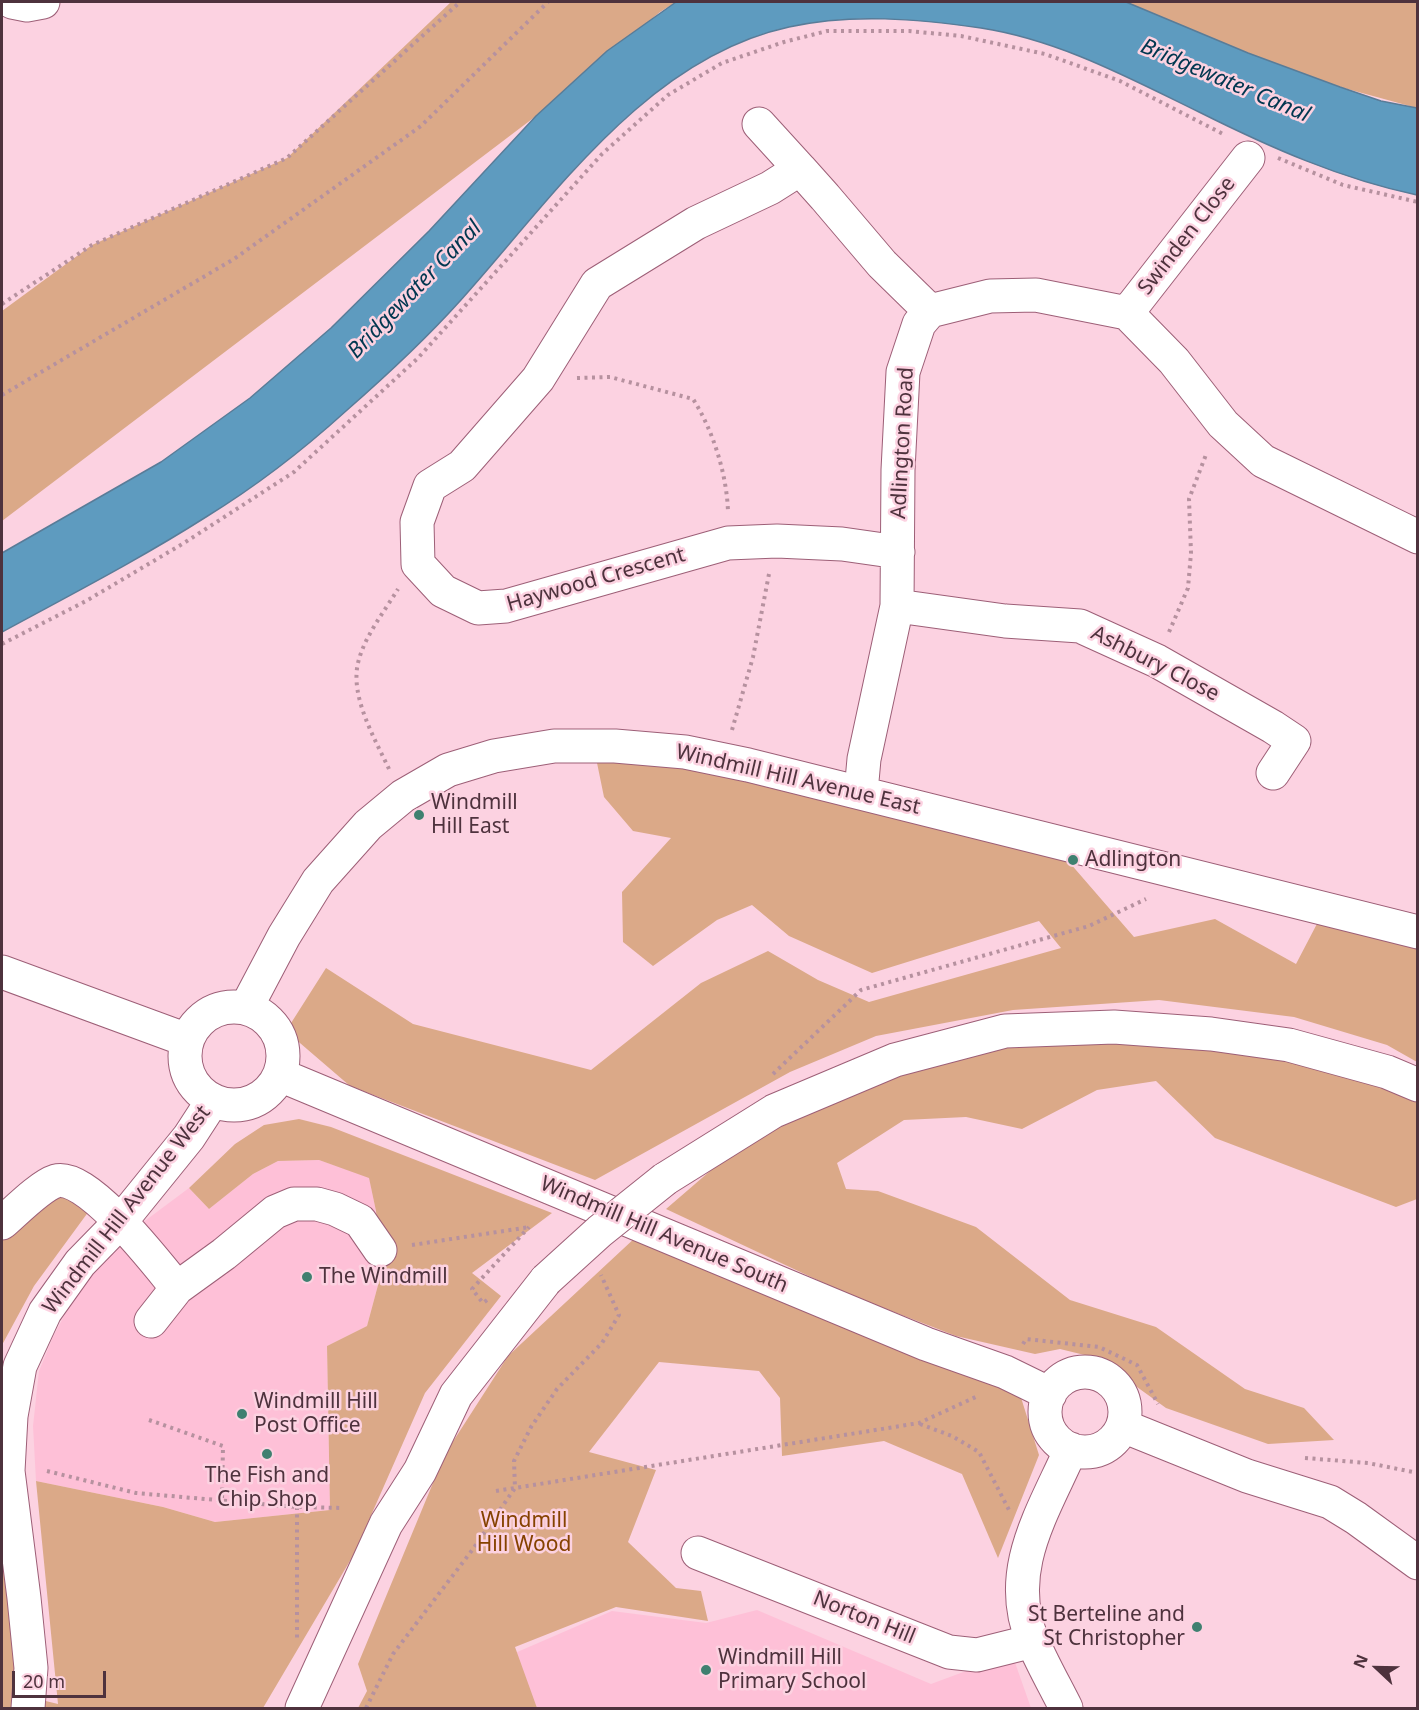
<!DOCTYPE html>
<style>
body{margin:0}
#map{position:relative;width:1419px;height:1710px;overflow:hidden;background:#fcd2e1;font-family:"Noto Sans",sans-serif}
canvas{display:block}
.frame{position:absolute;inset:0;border:3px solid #4e323d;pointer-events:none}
.north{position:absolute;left:1347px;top:1638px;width:60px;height:60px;-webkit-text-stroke:4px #fcd2e1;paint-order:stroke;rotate:292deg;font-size:16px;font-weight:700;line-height:24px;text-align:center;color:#4e323d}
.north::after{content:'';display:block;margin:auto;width:21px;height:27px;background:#4e323d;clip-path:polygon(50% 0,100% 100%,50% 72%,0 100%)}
.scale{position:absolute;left:12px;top:1671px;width:94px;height:27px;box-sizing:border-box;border:3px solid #4e323d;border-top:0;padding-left:8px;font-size:18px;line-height:21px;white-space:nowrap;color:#4e323d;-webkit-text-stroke:4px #fcd2e1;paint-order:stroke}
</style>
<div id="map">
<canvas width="1419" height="1710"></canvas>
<div class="frame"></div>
<div class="north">N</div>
<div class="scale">20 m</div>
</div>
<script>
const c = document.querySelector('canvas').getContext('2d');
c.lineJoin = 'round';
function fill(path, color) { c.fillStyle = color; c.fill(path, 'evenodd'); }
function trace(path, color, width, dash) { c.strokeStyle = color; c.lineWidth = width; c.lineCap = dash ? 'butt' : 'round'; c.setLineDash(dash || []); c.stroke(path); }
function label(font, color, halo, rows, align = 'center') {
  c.font = font + ' "Noto Sans",sans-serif'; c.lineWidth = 5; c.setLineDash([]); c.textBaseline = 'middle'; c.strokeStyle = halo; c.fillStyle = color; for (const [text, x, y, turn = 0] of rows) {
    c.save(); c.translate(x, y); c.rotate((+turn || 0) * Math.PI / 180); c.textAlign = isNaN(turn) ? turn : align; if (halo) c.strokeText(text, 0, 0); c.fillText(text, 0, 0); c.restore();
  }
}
const built = new Path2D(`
 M 319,1160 L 369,1177 L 376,1211 L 381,1274 L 367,1326 L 327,1346 L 330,1510 L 215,1522 L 163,1507 L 36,1481 L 33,1426 L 39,1371 L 53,1337 L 75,1295 L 122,1238 L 189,1188 L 209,1209 L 253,1174 L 278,1161 Z
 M 757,1610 L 931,1684 L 1012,1654 L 1031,1708 L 530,1708 L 508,1656 L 612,1611 L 706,1623 Z`);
const green = new Path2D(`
 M 451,2 L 676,2 L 660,12 L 536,116 L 2,521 L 2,311 L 92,245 L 287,158 Z
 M 1126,2 L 1417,2 L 1417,108 L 1340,87 L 1248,53 Z
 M 596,758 L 703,768 L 1063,855 L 1134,937 L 1215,919 L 1296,964 L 1320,918 L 1417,943 L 1417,1062 L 1387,1045 L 1294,1017 L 1159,1000 L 1013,1010 L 876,1036 L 790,1072 L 595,1180 L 350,1086 L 286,1031 L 326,968 L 413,1024 L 591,1070 L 701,983 L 768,951 L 818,980 L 869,1002 L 1061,948 L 1039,921 L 872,973 L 789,936 L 752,905 L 717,920 L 653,966 L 623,942 L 622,892 L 671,838 L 633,831 L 604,797 Z
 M 1137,1036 L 1256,1049 L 1363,1076 L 1417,1099 L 1417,1199 L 1396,1207 L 1215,1138 L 1156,1081 L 1097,1090 L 1022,1129 L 966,1117 L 904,1120 L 837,1163 L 846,1189 L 878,1191 L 976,1227 L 1070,1300 L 1156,1327 L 1245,1389 L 1304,1408 L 1334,1440 L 1268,1444 L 1166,1408 L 1097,1358 L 1060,1349 L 1035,1354 L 956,1336 L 845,1293 L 666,1209 L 731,1153 L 830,1097 L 934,1057 L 1022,1041 Z
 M 299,1119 L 331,1127 L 552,1213 L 472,1273 L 501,1296 L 425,1393 L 354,1554 L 263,1708 L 2,1708 L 2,1546 L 21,1695 L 58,1704 L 36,1481 L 163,1507 L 215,1522 L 330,1510 L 327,1346 L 367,1326 L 381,1274 L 376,1211 L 369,1178 L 319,1160 L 278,1161 L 253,1174 L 209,1209 L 189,1188 L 235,1144 L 264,1125 Z
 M 60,1191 L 89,1211 L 34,1286 L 2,1345 L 2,1241 Z
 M 637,1236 L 1018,1388 L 1039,1455 L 998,1558 L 962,1474 L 884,1441 L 782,1456 L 780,1398 L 759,1371 L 659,1362 L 589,1452 L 656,1470 L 628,1542 L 676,1588 L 701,1591 L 708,1621 L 616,1607 L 515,1647 L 537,1708 L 358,1708 L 367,1691 L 358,1664 L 445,1454 L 508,1356 Z`);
const water = new Path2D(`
 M 676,2 L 1126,2 L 1248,53 L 1340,87 L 1381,101 L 1417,108 L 1417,195 C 1341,179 1269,147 1199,112 C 1129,78 1059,40 981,28 C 918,19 852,13 789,27 C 646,58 552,199 460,301 C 425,340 386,376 346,411 C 303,450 255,487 206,517 C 140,559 70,595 2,632 L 2,553 L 161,462 L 250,398 L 331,328 L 429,231 L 536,116 L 607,51 Z`);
const path = new Path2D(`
 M 1278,158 L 1343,185 L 1418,202
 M 2,304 L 92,245 L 287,158 L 460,2
 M 577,378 L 610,377 L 693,399 C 713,430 727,475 728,512
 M 2,395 L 234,259 L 421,126 L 548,2
 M 1169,632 L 1188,588 L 1191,553 L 1189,499 L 1207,452
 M 2,644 L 86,601 L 184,543 L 294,472 L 418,358 L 602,154 L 668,95 L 722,63 L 784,42 L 827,31 L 909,31 L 961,36 L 1045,54 L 1120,81 L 1225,135
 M 732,730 L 753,657 L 769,574
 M 389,769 C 375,739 350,697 358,663 C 364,637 384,612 398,589
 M 773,1074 L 861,990 L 1089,926 L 1146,899
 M 412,1245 L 530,1227
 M 487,1300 L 483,1303 L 472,1289 L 529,1227
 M 1023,1344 L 1026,1339 L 1099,1347 L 1137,1365 L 1158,1404
 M 149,1420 L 223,1446 L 222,1501
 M 920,1424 L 952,1436 L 979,1452 L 1009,1510
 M 1305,1458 L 1368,1463 L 1418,1473
 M 47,1471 L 136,1493 L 297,1507 L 343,1508
 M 496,1491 L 919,1423 L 978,1396
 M 297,1507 L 297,1638
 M 366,1708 L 393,1654 L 473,1549 L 515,1488 L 514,1461 L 531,1427 L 557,1389 L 602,1343 L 619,1315 L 601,1275`);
const minor = new Path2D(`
 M 12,2 L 27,5 L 43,2
 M 759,124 L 800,169
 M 1127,313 L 1248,158
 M 898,552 L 842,544 L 777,541 L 728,543 L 506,606 L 478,608 L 443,591 L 418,564 L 417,522 L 430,486 L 462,466 L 538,379 L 597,284 L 696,223 L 770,188 L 800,169 L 825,197 L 882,264 L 930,311
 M 897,606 L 1005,621 L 1080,626 L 1157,661 L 1273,727 L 1294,741 L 1273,773
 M 861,792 L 864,759 L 897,606 L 898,470 L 903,372 L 919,324 L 930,311 L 990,296 L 1036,295 L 1127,313 L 1174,361 L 1223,424 L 1263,461 L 1418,537
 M 2,972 L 187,1040
 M185 1056a49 49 0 1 1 98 0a49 49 0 1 1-98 0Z
 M 246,1008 L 284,936 L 318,881 L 368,825 L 403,796 L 448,770 L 494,756 L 554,746 L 615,746 L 685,752 L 748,765 L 1418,932
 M 280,1075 L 926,1344 L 1005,1372 L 1050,1394
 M 665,1179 L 774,1111 L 895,1060 L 1005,1031 L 1114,1027 L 1211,1034 L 1289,1045 L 1387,1072 L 1418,1085
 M 2,1223 C 15,1212 40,1186 56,1181 C 87,1172 158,1265 177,1288 L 224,1254 L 275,1212 L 294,1204 L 317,1204 L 335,1209 L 360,1221 L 380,1250
 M 151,1321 L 177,1288
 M1045 1412a40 40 0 1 1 80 0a40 40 0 1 1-80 0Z
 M 1123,1426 L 1247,1476 L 1330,1502 L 1356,1518 L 1418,1563
 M 698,1553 L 949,1652 L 977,1655 L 1033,1641
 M 28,1708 L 31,1668 L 24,1598 L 8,1471 L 11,1416 L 20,1366 L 45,1312 L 80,1263 L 121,1221 L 189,1137 L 213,1100
 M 302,1708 L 386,1524 L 420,1471 L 456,1395 L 546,1280
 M 1066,1708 C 1055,1686 1043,1665 1033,1642 C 1003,1571 1043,1513 1071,1449`);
const minorBridge = new Path2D(`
 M 546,1280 L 600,1231 L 665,1179`);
const markers = [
 [419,815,6,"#3f8070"],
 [1073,860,6,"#3f8070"],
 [307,1277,6,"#3f8070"],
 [242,1414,6,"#3f8070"],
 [267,1454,6,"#3f8070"],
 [1197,1627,6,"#3f8070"],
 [706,1670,6,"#3f8070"]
];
const streetNames = [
 ["Swinden Close",1187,236,-52],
 ["Adlington Road",903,443,-87],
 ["Haywood Crescent",596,580,-16],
 ["Ashbury Close",1155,664,27],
 ["Windmill Hill Avenue East",798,780,13],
 ["Windmill Hill Avenue West",127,1210,-52],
 ["Windmill Hill Avenue South",664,1235,23],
 ["Norton Hill",864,1618,22]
];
const poiNames = [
 ["Windmill",431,803],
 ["Hill East",431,827],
 ["Adlington",1085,860],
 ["The Windmill",319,1277],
 ["Windmill Hill",254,1402],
 ["Post Office",254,1426],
 ["The Fish and",267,1476,"center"],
 ["Chip Shop",267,1500,"center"],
 ["St Berteline and",1185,1615,"right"],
 ["St Christopher",1185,1639,"right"],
 ["Windmill Hill",718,1658],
 ["Primary School",718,1682]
];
const parkNames = [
 ["Windmill",524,1521],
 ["Hill Wood",524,1545]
];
const waterNames = [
 ["Bridgewater Canal",1225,81,23],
 ["Bridgewater Canal",415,290,-46]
];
fill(built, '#fec0d7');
fill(green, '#dba988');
fill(water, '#5e9bbf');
trace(water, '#597c98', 1.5);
trace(minor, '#9d5f77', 35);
trace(path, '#b6919f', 4, [3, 4.5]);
trace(minor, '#fff', 33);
trace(minorBridge, '#9d5f77', 35, []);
trace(minorBridge, '#fff', 33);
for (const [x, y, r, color] of markers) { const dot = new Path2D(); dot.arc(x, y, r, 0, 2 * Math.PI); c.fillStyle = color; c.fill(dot); trace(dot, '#fcd2e1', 2); }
label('21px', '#4e323d', '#fcd2e1', streetNames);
label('21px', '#4e323d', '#fcd2e1', poiNames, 'left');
label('21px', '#854200', '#fcd2e1', parkNames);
label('italic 22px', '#003750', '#fcd2e1', waterNames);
</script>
